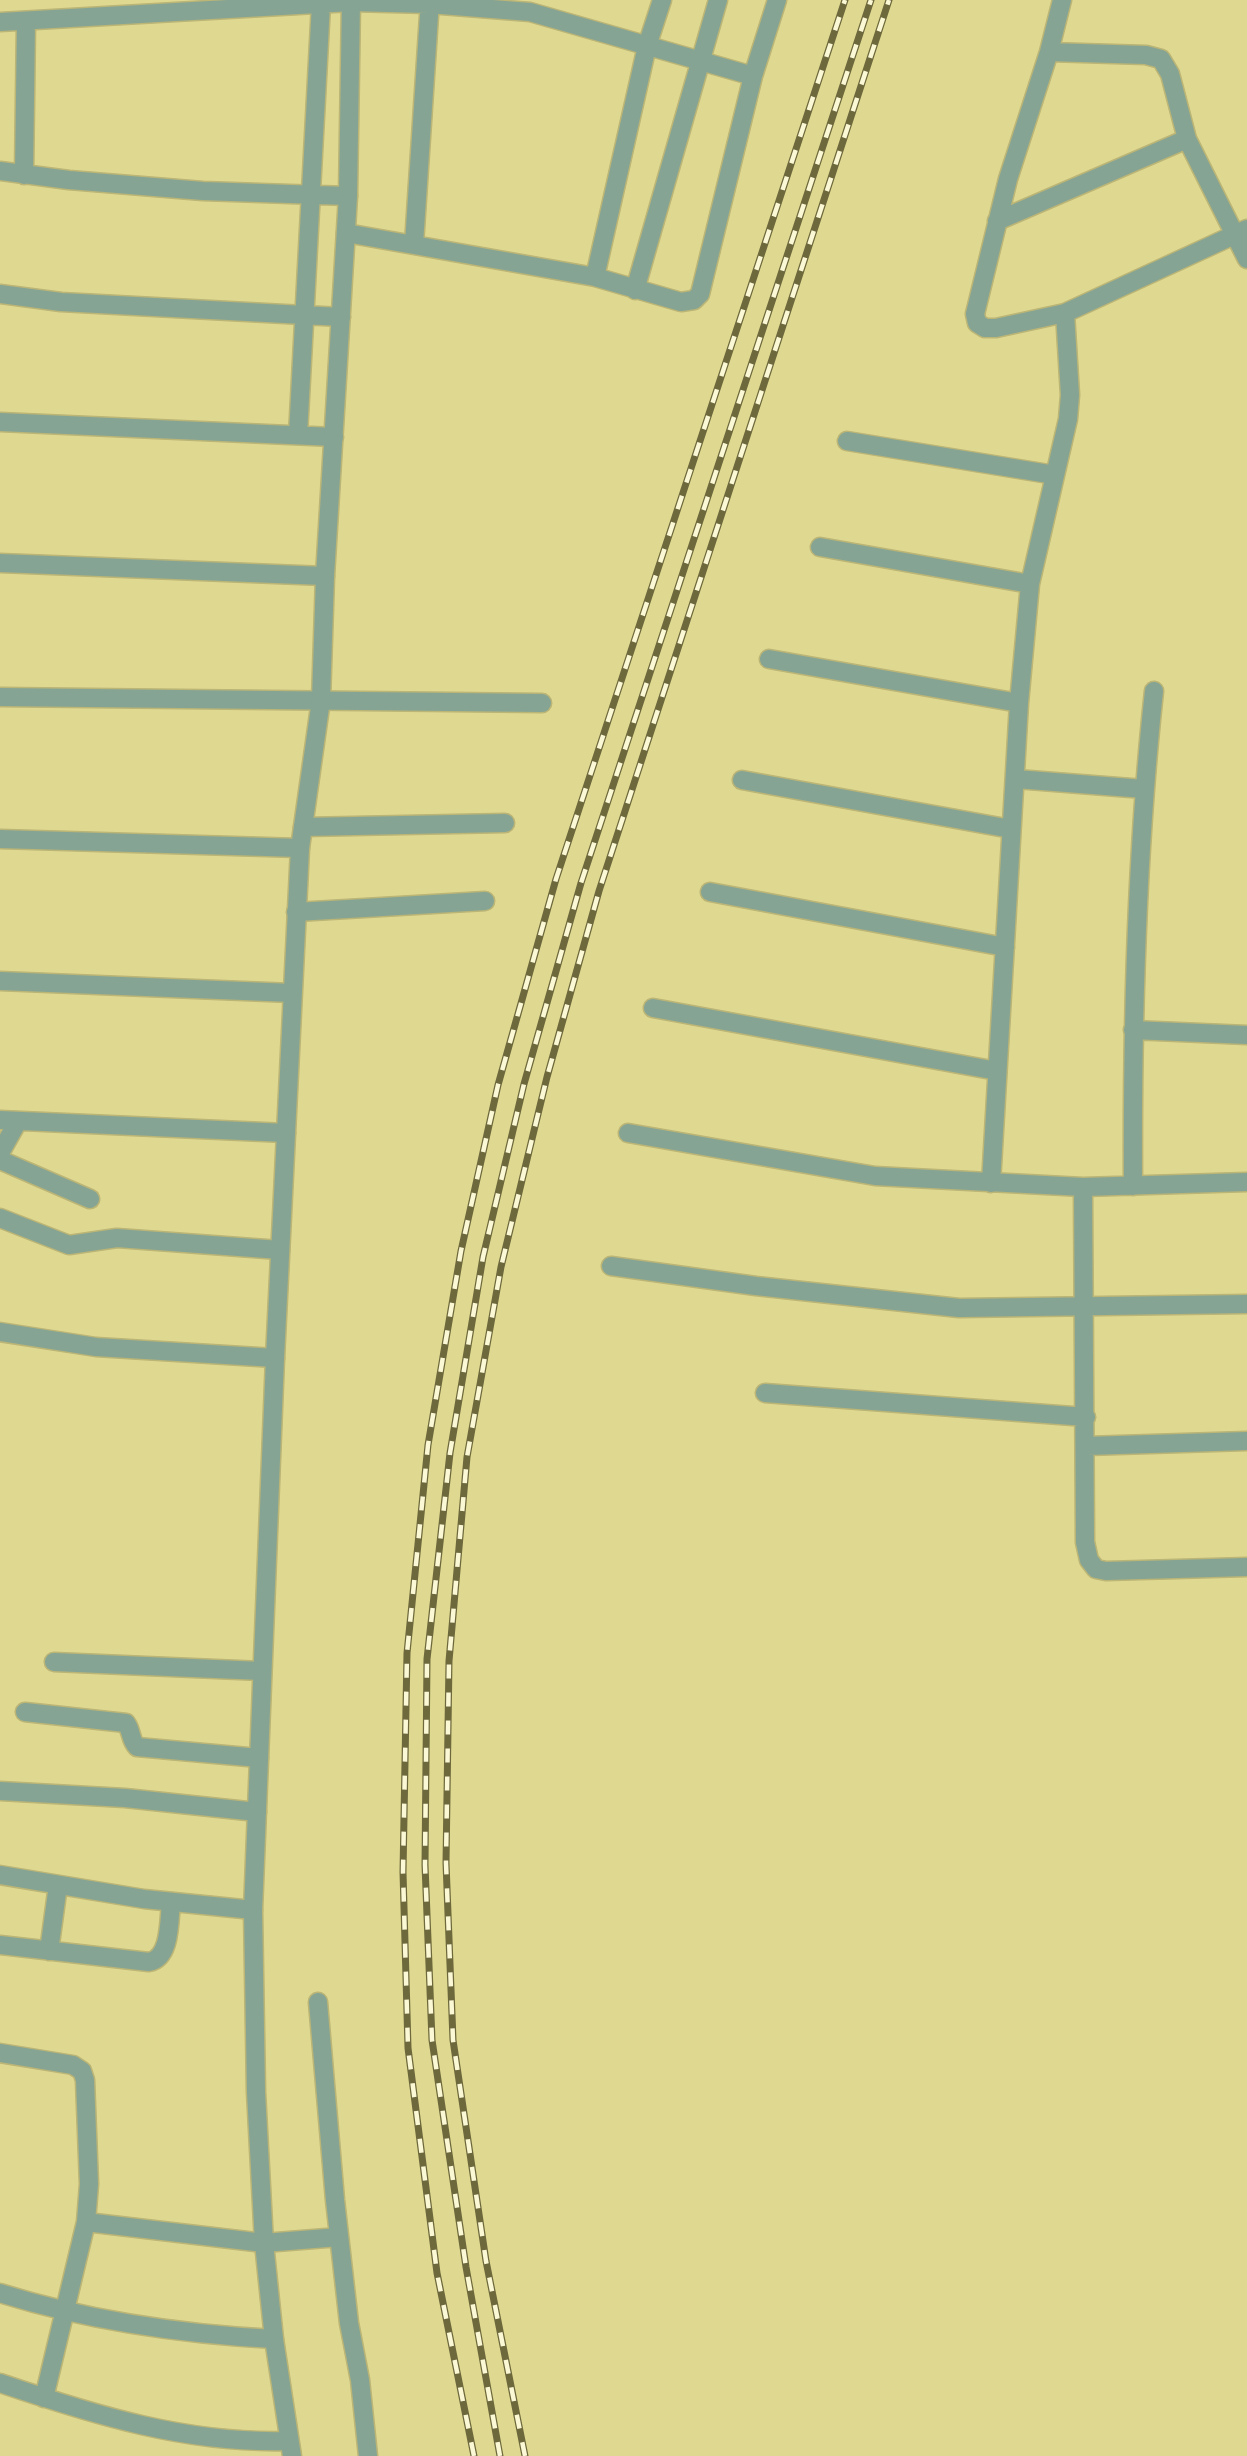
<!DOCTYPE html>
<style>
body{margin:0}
canvas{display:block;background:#dfd891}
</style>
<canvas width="1247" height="2456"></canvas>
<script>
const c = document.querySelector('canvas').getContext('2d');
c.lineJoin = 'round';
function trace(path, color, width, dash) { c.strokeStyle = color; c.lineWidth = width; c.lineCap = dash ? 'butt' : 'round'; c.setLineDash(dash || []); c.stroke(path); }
const minor = new Path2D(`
 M 1062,0 L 1049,52 L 1008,179 L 975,314 L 977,323 L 985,328 L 996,328 L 1065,313 L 1247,229
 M 0,22 L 351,2 L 429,4 L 530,12 L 753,76
 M 1049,52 L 1146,55 L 1161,59 L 1170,74 L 1187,139 L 1247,259
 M 0,171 L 69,180 L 203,191 L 348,196
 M 24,175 L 26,21
 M 997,221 L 1187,139
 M 346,233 L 595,277 L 681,302 L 694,300 L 700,294 L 753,76 L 777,0
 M 414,244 L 430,0
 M 595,277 L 647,46 L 662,0
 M 635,290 L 718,0
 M 0,294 L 61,302 L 341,317
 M 0,422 L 334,437
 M 298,435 L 321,4
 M 847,441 L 1055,475
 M 820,547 L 1030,584
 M 0,563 L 325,576
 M 769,659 L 1019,703
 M 0,697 L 542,703
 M 1016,779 L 1144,789
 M 742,780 L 1011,829
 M 303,827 L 505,823
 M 0,839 L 300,848
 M 710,892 L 1005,947
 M 296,912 L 485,901
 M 0,981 L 292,993
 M 653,1008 L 997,1071
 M 1133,1030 L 1247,1035
 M 0,1120 L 286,1133
 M 628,1133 L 875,1176 L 1083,1187 L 1247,1182
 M 0,1153 L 18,1121
 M 0,1160 L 90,1199
 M 991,1183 L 1019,703 L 1030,584 L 1068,419 L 1070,395 L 1065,313
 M 1133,1186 C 1132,1021 1136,856 1154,691
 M 1083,1187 L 1085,1542 L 1089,1560 L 1096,1569 L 1106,1571 L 1247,1567
 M 0,1218 L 69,1245 L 117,1238 L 280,1250
 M 611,1266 L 756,1286 L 959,1308 L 1247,1304
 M 0,1332 L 96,1347 L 275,1358
 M 765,1393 L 1086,1417
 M 1086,1446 L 1247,1441
 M 54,1662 L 262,1671
 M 25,1712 L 126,1723 C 132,1731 130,1740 137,1747 L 259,1758
 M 0,1791 L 125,1798 L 257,1812
 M 0,1875 L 144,1899 L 253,1910
 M 0,1945 L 149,1962 C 171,1958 169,1920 171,1902
 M 49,1951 L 58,1885
 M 318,2002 L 335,2200 L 349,2323 L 360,2380 L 368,2456
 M 0,2053 L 73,2065 L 82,2071 L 85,2080 L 89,2184 L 86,2222 L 44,2398
 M 86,2222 L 264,2243 L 339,2237
 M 0,2293 C 89,2321 182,2334 274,2339
 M 0,2383 C 94,2415 188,2444 288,2441`);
const tertiary = new Path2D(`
 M 292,2456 L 274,2339 L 264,2243 L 256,2092 L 253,1910 L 275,1358 L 300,848 L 321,700 L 325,576 L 348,196 L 351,0`);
const rail = new Path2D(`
 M 474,2456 L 437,2273 L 408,2048 L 403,1872 L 407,1653 L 428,1445 L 461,1251 L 498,1085 L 556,879 L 845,0
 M 500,2456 L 466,2267 L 432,2040 L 425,1865 L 427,1659 L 450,1453 L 483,1257 L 524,1084 L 581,883 L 871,0
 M 525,2456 L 486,2261 L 453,2040 L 446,1863 L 449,1661 L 467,1457 L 501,1267 L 547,1077 L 599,891 L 889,0`);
trace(minor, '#bbb576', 21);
trace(tertiary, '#bbb576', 21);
trace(minor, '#85a494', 18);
trace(tertiary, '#85a494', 18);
trace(rail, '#6e693c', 7);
trace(rail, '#fbf8d5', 4.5, [14]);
</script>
